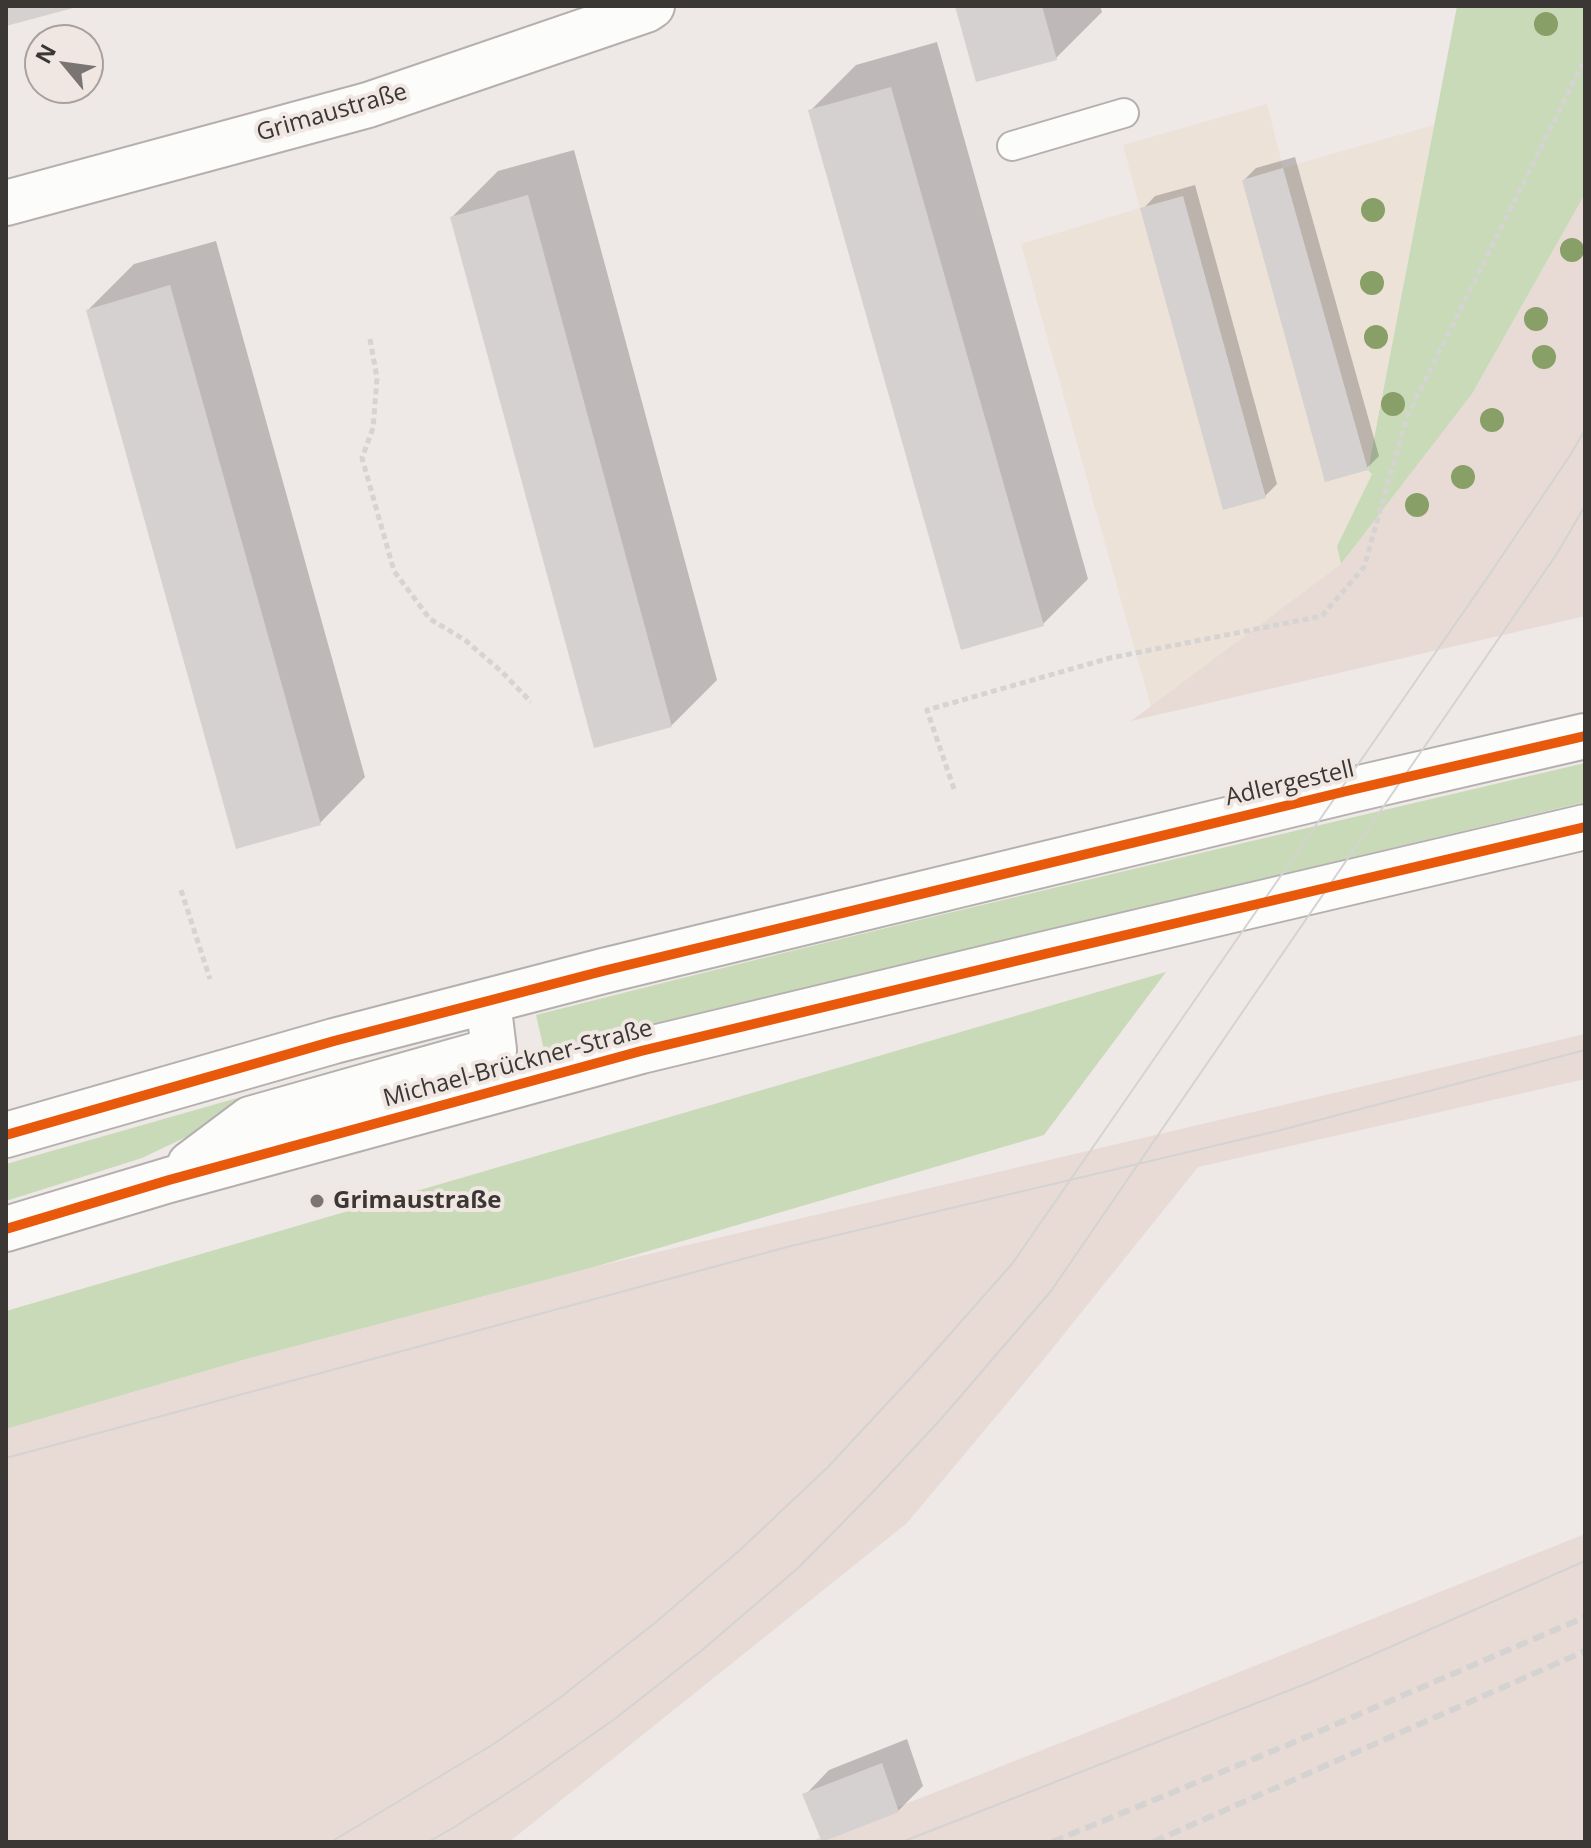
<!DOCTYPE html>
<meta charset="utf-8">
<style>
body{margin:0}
#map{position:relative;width:1591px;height:1848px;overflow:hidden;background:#eee8e6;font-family:"Open Sans",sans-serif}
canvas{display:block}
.frame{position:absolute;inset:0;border:8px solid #3b3735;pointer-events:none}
.north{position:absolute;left:24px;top:24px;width:80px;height:80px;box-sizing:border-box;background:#f1e7e2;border:2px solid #a8a19d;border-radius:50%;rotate:299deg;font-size:22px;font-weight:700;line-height:32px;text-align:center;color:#3b3735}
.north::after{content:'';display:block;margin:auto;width:28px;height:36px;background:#7a7573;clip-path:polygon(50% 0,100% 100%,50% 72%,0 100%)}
</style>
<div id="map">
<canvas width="1591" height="1848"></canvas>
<div class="frame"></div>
<div class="north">N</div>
</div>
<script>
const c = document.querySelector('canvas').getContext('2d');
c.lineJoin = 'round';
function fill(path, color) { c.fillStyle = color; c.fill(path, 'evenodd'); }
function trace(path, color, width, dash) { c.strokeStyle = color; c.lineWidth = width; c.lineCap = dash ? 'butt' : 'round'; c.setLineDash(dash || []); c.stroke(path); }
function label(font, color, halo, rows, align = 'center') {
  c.font = font + ' "Open Sans",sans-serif'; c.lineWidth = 8; c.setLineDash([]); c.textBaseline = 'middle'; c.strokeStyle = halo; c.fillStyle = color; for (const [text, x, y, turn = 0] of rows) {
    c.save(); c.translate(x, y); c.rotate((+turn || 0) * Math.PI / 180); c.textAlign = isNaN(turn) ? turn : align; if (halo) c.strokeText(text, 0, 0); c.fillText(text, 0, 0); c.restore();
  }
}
const industrial = new Path2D(`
 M 1267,104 L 1283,168 L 1434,125 L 1368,469 L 1372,473 L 1337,545 L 1341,564 L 1151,707 L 1021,244 L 1140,208 L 1123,145 Z`);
const built = new Path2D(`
 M 1585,194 L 1585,616 L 1131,721 L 1341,564 L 1472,394 Z
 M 1585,1034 L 1585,1079 L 1198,1167 L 1044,1359 L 907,1523 L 509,1842 L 6,1842 L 6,1429 L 243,1360 L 594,1267 Z
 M 1585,1534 L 1585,1842 L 809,1842 L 1177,1697 Z`);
const green = new Path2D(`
 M 1457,6 L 1585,6 L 1585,194 L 1472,394 L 1341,564 L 1337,546 L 1372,474 L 1368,470 Z
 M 1585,763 L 1585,802 L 544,1050 L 536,1015 C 884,926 1235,845 1585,763 Z
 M 1166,972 L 1044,1135 L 594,1267 L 243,1360 L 6,1429 L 6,1311 Z
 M 451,1037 L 453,1050 L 251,1106 L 142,1158 L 6,1201 L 6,1164 Z`);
const shadow = new Path2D(`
 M 957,6 L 1100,6 L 1102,12 L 1056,58 Z
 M 937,42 L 1088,579 L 1042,625 L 810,111 L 856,65 Z
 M 574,150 L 717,680 L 671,726 L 452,217 L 498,171 Z
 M 1295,157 L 1379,456 L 1367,468 L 1244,180 L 1256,168 Z
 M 1195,185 L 1277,484 L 1265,496 L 1143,209 L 1155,196 Z
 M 216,241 L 365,777 L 320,823 L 88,310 L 134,264 Z
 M 907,1739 L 923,1786 L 898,1811 L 805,1795 L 829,1770 Z`);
const building = new Path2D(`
 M 6,6 L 77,6 L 77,7 L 6,26 Z
 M 955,6 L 1042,6 L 1057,60 L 976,82 Z
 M 891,87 L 1044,626 L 961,650 L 808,110 Z
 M 1283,168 L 1368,470 L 1325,482 L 1242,180 Z
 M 528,195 L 672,727 L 594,748 L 450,217 Z
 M 1183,196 L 1266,498 L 1223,510 L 1140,208 Z
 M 170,285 L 321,825 L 236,849 L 86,310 Z
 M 882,1763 L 899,1812 L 822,1842 L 802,1794 Z`);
const path = new Path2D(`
 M 370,339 L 377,378 L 373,428 L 362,458 L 394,571 L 430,619 L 465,640 L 502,672 L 531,702
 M 954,789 L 927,710 L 1110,658 L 1322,616 L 1364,567 L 1407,417 L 1585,59
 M 181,890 L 210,979`);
const service = new Path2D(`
 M 1012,146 L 1124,113`);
const minor = new Path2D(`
 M 6,203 L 368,105 L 646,10 L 652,6`);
const primary = new Path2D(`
 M 6,1135 L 334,1041 L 603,971 L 1351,790 L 1585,736
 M 190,1164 L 250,1119 L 494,1050 L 488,1001
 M 6,1229 L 169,1180 L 641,1051 L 1045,954 L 1585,827`);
const tram = new Path2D(`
 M 6,1458 L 791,1246 L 1277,1131 L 1585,1050
 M 331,1842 L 492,1745 L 557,1700 L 656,1622 L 740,1550 L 828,1467 L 919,1369 L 1012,1264 L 1485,581 L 1569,457 L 1585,430
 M 428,1842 L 453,1828 L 529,1779 L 616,1718 L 701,1651 L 798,1568 L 870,1495 L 941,1419 L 1051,1291 L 1521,606 L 1556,555 L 1585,506
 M 902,1842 L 1313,1681 L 1585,1561`);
const rail = new Path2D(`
 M 1052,1842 L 1297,1741 L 1585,1617
 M 1153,1842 L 1585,1651`);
const cycleway = new Path2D(`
 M 6,1135 L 334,1041 L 603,971 L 1351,790 L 1585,736
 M 6,1229 L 169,1180 L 641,1051 L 1045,954 L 1585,827`);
const trees = [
 [1546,24],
 [1373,210],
 [1572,250],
 [1372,283],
 [1536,319],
 [1376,337],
 [1544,357],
 [1393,404],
 [1492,420],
 [1463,477],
 [1417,505]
];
const markers = [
 [317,1201,8,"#7a7573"]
];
const streetNames = [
 ["Grimaustraße",332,113,-16],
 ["Adlergestell",1290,784,-13],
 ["Michael-Brückner-Straße",518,1064,-15]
];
const poiNames = [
 ["Grimaustraße",333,1201]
];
fill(industrial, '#ece2d7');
fill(built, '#e8dbd5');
fill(green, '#c9dab8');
fill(shadow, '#0003');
fill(building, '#d5d1d0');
trace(service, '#b5b0af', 32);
trace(minor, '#b5b0af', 48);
trace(primary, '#b5b0af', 48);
trace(path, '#d5d4d2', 5, [6, 4]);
trace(service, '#fcfcfb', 28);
trace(minor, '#fcfcfb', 44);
trace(primary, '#fcfcfb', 44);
trace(tram, '#d4d3d2', 2);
trace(rail, '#d4d3d2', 6, [12, 6]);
trace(cycleway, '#e8590c', 10);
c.fillStyle = '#889f68';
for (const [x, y] of trees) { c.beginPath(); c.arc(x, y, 12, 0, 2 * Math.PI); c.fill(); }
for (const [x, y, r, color] of markers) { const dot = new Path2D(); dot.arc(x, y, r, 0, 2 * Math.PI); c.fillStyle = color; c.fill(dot); trace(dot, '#f1e7e2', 3); }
label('24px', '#3b3735', '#f1e7e2', streetNames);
label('bold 24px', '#3b3735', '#f1e7e2', poiNames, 'left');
</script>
